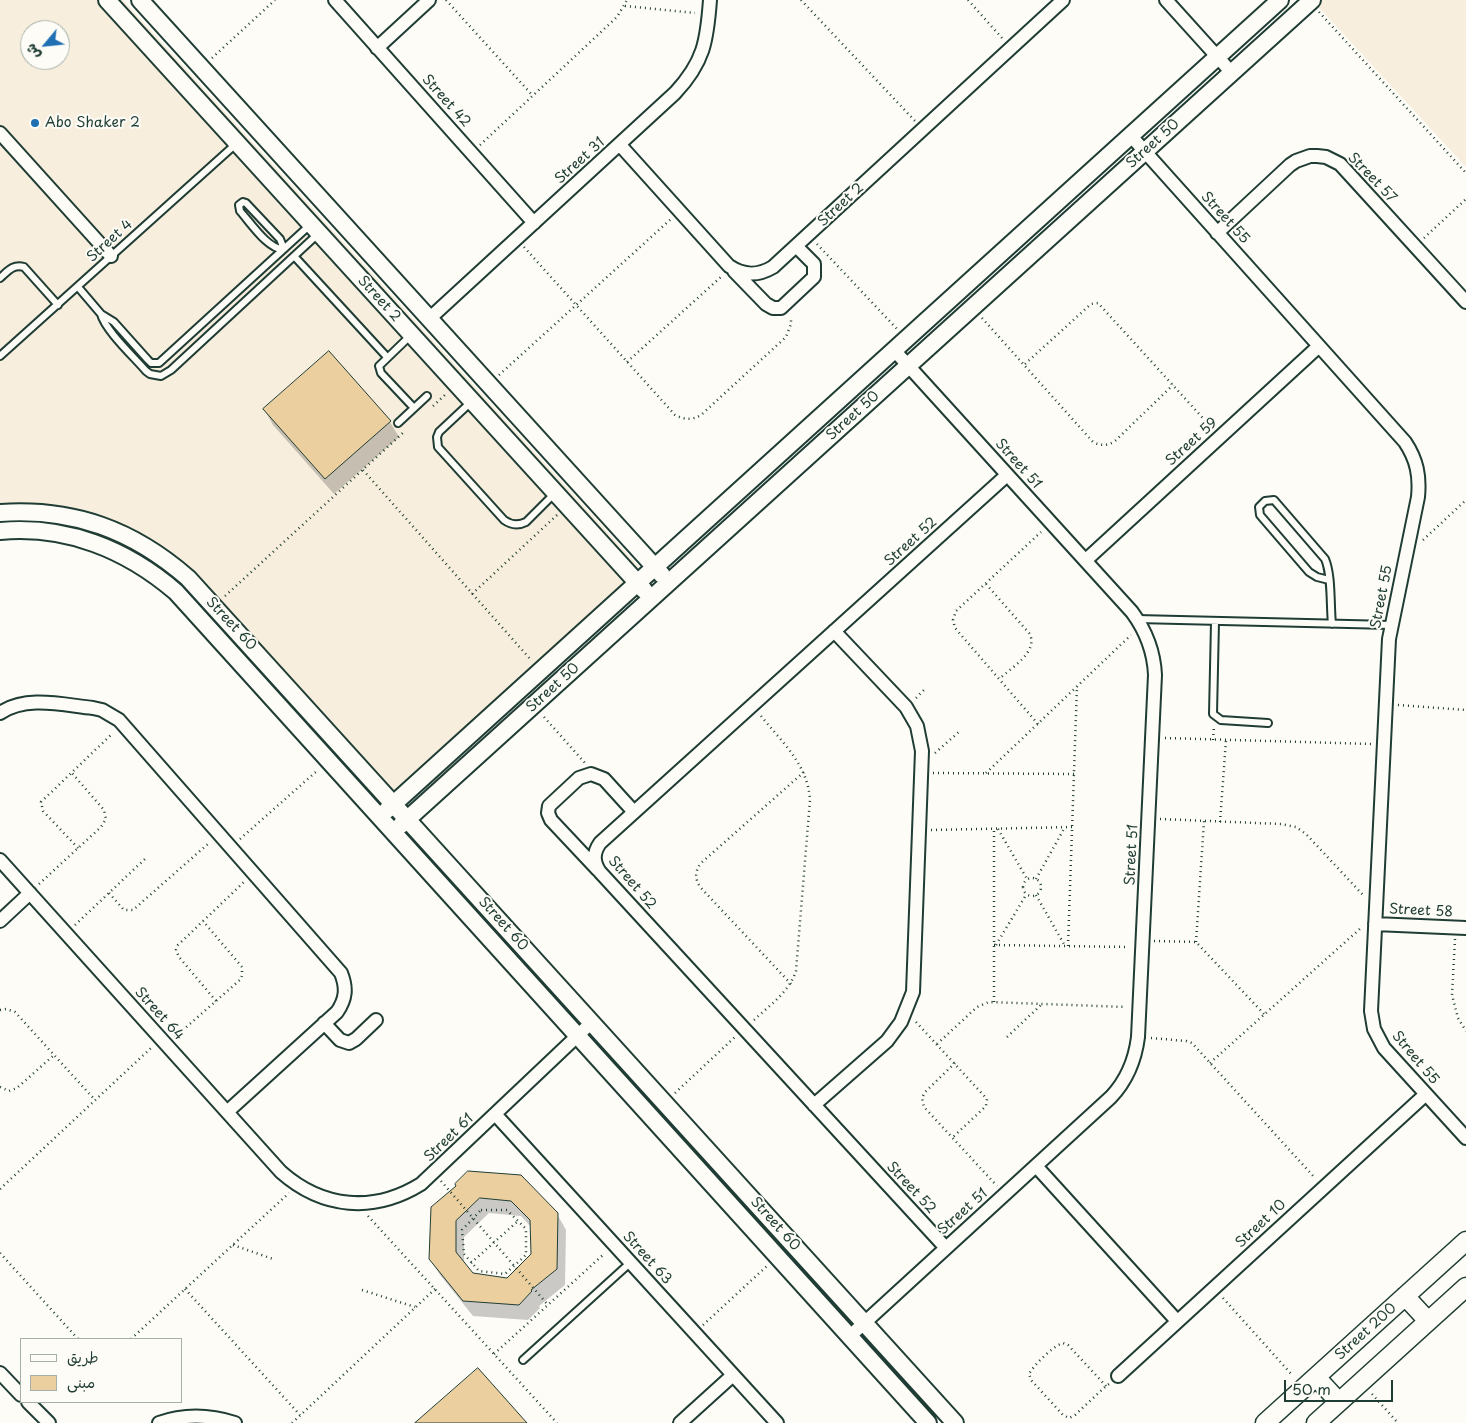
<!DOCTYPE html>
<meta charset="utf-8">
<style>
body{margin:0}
#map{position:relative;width:1466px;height:1423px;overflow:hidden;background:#fdfcf7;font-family:"Playpen Sans","Playpen Sans Arabic",sans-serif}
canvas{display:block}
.legend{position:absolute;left:20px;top:1338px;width:162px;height:65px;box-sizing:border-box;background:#fdfcf7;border:1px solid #a4b0a9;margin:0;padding:6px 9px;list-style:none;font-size:15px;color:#1f3d34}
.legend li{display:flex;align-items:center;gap:10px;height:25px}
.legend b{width:25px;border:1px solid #a4b0a9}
.north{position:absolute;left:20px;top:20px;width:50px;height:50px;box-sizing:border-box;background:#fdfcf7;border:1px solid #a4b0a9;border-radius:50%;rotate:242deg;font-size:14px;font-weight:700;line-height:20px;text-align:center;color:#1f3d34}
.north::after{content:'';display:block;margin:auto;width:18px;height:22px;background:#1f6fb2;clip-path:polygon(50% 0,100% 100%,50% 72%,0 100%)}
.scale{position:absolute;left:1284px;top:1380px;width:109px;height:22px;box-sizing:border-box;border:2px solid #1f3d34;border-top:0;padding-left:6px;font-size:15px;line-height:18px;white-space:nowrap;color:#1f3d34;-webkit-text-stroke:4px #fdfcf7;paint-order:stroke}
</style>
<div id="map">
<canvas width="1466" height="1423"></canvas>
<ul class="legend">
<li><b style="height:6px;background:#fdfcf7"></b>طريق</li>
<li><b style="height:14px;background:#ebcf9f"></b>مبنى</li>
</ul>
<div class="north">ش</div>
<div class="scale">50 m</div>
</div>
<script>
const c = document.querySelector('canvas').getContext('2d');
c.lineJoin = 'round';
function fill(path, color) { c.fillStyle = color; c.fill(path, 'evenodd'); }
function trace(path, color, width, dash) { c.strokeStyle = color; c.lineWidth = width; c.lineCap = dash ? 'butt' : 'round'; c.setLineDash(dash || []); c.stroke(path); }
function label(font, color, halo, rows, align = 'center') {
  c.font = font + ' "Playpen Sans",sans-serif'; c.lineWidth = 4; c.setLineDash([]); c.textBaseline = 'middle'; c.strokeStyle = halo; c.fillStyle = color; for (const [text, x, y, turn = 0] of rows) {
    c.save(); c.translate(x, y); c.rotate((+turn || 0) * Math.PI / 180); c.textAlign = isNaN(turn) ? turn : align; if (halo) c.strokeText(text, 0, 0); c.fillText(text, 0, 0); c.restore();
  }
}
const built = new Path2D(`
 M 0,0 L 123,0 L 653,582 L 394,817 L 187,591 L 153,562 L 117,542 L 82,529 L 46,521 L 28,520 L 0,522 ZM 30,30 L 60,30 L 60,60 L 30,60 Z
 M 1312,0 L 1466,0 L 1466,167 Z`);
const shadow = new Path2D(`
 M 264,409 L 390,422 L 399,437 L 334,494 L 273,425 Z
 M 457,1185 L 557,1214 L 566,1230 L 565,1285 L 539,1306 L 540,1308 L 528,1320 L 473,1316 L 440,1275 L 430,1259 L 458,1186 ZM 489,1213 L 521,1216 L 531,1227 L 532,1255 L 507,1279 L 472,1275 L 464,1264 L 464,1237 Z`);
const building = new Path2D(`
 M 329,351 L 391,421 L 325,479 L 263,409 Z
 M 468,1171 L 521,1175 L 558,1213 L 557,1269 L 531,1290 L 532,1291 L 519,1305 L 463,1301 L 429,1259 L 431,1207 L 456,1186 L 455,1184 ZM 480,1198 L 511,1201 L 530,1220 L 531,1254 L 507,1278 L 473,1273 L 456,1252 L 456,1221 Z
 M 478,1368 L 527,1423 L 415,1423 Z`);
const path = new Path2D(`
 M 446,0 L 533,96
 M 801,0 L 915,121
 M 968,0 L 1002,38
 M 625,6 L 695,13
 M 1319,12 L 1466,173
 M 212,58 L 275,0
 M 480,145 L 617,17 L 627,0
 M 1424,238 L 1466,199
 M 817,244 L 897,329
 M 524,247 L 675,415 C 685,420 692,420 701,415 L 786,337 L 791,324 L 791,317
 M 982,318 L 1093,442 C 1101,446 1107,446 1115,441 L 1173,385
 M 627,362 L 722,276
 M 1025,364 L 1091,304 L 1098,303 L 1211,427
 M 499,375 L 671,219
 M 433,406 L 446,394
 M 363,470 L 531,660
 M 1423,540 L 1466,500
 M 986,584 L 1029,633 C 1040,651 1011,668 999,679
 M 472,594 L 557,515
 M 225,596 L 405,431
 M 916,698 L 926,688
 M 1398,705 L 1466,710
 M 544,717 L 585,763
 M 1038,724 L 955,628 L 953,620 L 956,611 L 1041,532
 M 1165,738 L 1372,744
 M 1213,740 L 1214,726
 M 935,753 L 960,731
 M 933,773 L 1074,774
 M 986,773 L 1131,635
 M 1160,819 L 1281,824 L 1296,827 L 1306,834 L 1363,895
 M 1220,822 L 1226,740
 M 998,829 L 1027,879
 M 931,830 L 1072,827
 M 240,839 L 318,770
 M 78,848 L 43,811 L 41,802 L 113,733
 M1023 887a9 9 0 1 1 18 0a9 9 0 1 1-18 0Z
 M 1036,879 L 1065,827
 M 39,884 L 101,827 L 106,819 L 104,810 L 71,772
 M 109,893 L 124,910 L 133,910 L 209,843
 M 1036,895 L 1065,946
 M 75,925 L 146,858
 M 1455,939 L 1452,995 L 1458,1018 L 1466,1031
 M 1154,941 L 1196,942 L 1264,1014
 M 1196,942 L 1204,821
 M 994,945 L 1129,947
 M 996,945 L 1026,895
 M 1068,946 L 1077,686
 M 791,984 L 702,889 C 695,881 694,872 701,863 L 804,772
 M 216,1001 L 179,957 L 176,950 L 178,945 L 244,882
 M 994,1002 L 994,829
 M 0,1010 L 6,1009 L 15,1012 L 95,1100
 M 754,1020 C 770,1005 789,992 796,971 L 810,800 C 808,765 782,742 761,716
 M 916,1022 L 987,1099 L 986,1106 L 952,1138
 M 175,1037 L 241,979 L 242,975 L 242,967 L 203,921
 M 1007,1037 L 1042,1004
 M 1151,1038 L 1186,1041 L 1192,1043 L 1315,1178
 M 937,1044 L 977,1007 L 989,1002 L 1126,1007
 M 955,1063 L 925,1092 L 922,1098 L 924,1107 L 997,1186
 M 1210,1063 L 1362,927
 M 0,1087 L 9,1091 L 17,1088 L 54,1055
 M 675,1093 L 735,1037
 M 441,1181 L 548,1305
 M 0,1189 L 151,1048
 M 481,1210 L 507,1210 L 526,1229 L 526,1255 L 505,1274 L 479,1271 L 464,1254 L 462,1230 Z
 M 368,1216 L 557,1423
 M 233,1245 L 273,1259
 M 0,1253 L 78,1339
 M 471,1263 L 518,1221
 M 185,1289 L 300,1415
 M 362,1290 L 415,1307
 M 1223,1298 L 1293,1376
 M 703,1325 L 767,1266
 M 131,1339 L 289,1193
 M 494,1354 L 604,1254
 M 1106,1386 L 1068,1345 L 1063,1343 C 1054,1345 1033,1366 1029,1374 L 1031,1380 L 1063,1415 L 1069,1418 L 1075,1415 L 1106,1386 L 1109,1384
 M 1372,1394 L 1398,1423
 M 292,1423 L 435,1289`);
const service = new Path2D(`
 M 243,202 L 246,203 L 280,239 L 284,249 C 269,251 250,222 240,211 L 239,205 Z
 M 294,256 L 387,357
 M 0,278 C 8,271 13,264 24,267 L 58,305
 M 78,287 L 101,314 C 105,330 134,357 146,371 L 150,374 L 161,376 L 171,370 L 319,233
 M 101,314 L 114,322 L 148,360 L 151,363 L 159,363 L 310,225
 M 410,336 L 379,366 L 381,373 L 414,408
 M 0,356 L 237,143
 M 471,402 L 439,432 L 437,437 L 438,447 L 504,520 C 511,525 518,526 526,522 L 555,493
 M 398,423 L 427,396
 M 1329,580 L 1317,577 L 1309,572 L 1260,515 L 1259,507 L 1265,501 L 1274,500 L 1325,559 C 1332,575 1330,605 1332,624
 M 1137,619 L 1391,625
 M 1215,622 L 1213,714 L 1221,720 L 1268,723
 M 523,1360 L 631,1262`);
const minor = new Path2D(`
 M 335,0 L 534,223
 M 1166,0 L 1232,73
 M 377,48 L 429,0
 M 0,133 L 111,256
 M 1131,136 L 1405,442 C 1417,460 1420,476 1418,497 L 1389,639 L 1371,1011 L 1374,1029 L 1384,1048 L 1466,1138
 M 620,145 L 729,266 C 744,276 758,276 773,267 L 1063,0
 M 1217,233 L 1290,165 L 1296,161 L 1310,156 L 1317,156 L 1326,157 L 1340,164 L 1466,302
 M 734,271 L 766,304 L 773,308 L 781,308 L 814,277 L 814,264 L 796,246
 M 429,319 L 675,93 C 704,62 707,41 710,0
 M 1086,560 L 1319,346
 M 0,713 C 27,695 63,705 93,708 L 102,710 L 119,720 L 341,973 C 347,988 346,999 337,1012 L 227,1112
 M 0,860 L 281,1172 C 323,1209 374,1213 421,1184 L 592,1022
 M 598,870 L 551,820 L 548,813 L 549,806 L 579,778 L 591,774 L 604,779 L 634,812
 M 0,921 L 30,893
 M 1375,924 L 1466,928
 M 324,1023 L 340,1040 L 349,1043 L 356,1039 L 376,1020
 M 814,1105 L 887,1041 L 901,1022 L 913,992 L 922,751 L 917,726 L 906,707 L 834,631
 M 495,1114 L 777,1423
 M 1036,1166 L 1177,1321
 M 946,1248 L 600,872 C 593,862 593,853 600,843 L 1007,475
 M 850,1336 L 1111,1097 C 1127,1080 1135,1061 1138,1037 L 1155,675 C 1154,652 1146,631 1132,612 L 894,350
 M 0,1373 L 21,1395
 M 1118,1376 L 1426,1094
 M 28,1402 L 49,1423
 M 159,1423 C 184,1414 210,1415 235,1423
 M 680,1423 L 733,1375`);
const tertiary = new Path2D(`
 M 107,0 L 644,590
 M 140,0 L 662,575
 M 0,513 C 74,508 133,530 188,578 L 955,1423
 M 0,531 C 66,525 126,549 176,592 L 928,1423
 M 387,810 L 1280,0
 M 401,825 L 1312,0`);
const secondary = new Path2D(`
 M 1405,1296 L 1428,1321
 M 1316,1377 L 1339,1402
 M 1265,1423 L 1466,1241
 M 1316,1423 L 1466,1287`);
const markers = [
 [35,123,5,"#1f6fb2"]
];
const streetNames = [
 ["Street 42",446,101,48],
 ["Street 50",1153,144,-42],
 ["Street 31",580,161,-42],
 ["Street 57",1372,178,46],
 ["Street 2",841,205,-43],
 ["Street 55",1225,218,48],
 ["Street 4",110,241,-42],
 ["Street 2",379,299,48],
 ["Street 50",853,416,-42],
 ["Street 59",1192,442,-42],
 ["Street 51",1018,464,48],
 ["Street 52",911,542,-42],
 ["Street 55",1382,597,-79],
 ["Street 60",231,624,47],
 ["Street 50",553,688,-42],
 ["Street 51",1132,855,-87],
 ["Street 52",632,883,49],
 ["Street 58",1421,911,3],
 ["Street 60",503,924,48],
 ["Street 64",159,1014,48],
 ["Street 55",1415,1058,50],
 ["Street 61",449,1138,-44],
 ["Street 52",911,1188,47],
 ["Street 51",963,1212,-42],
 ["Street 60",775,1224,48],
 ["Street 10",1261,1224,-43],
 ["Street 63",647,1258,48],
 ["Street 200",1366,1332,-42]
];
const poiNames = [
 ["Abo Shaker 2",45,123]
];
fill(built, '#f8eedd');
fill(shadow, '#0003');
fill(building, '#ebcf9f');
trace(building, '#1f3d34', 1);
trace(service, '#1f3d34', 10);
trace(minor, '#1f3d34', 16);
trace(tertiary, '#1f3d34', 20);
trace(secondary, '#1f3d34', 21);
trace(path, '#1f3d34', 2.5, [1, 4]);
trace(service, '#fdfcf7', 6);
trace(minor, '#fdfcf7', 12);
trace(tertiary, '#fdfcf7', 16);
trace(secondary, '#fdfcf7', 18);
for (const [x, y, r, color] of markers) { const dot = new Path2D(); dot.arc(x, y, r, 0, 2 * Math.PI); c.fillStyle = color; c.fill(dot); trace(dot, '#fdfcf7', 2); }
label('14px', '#1f3d34', '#fdfcf7', streetNames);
label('14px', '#1f3d34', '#fdfcf7', poiNames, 'left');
</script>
